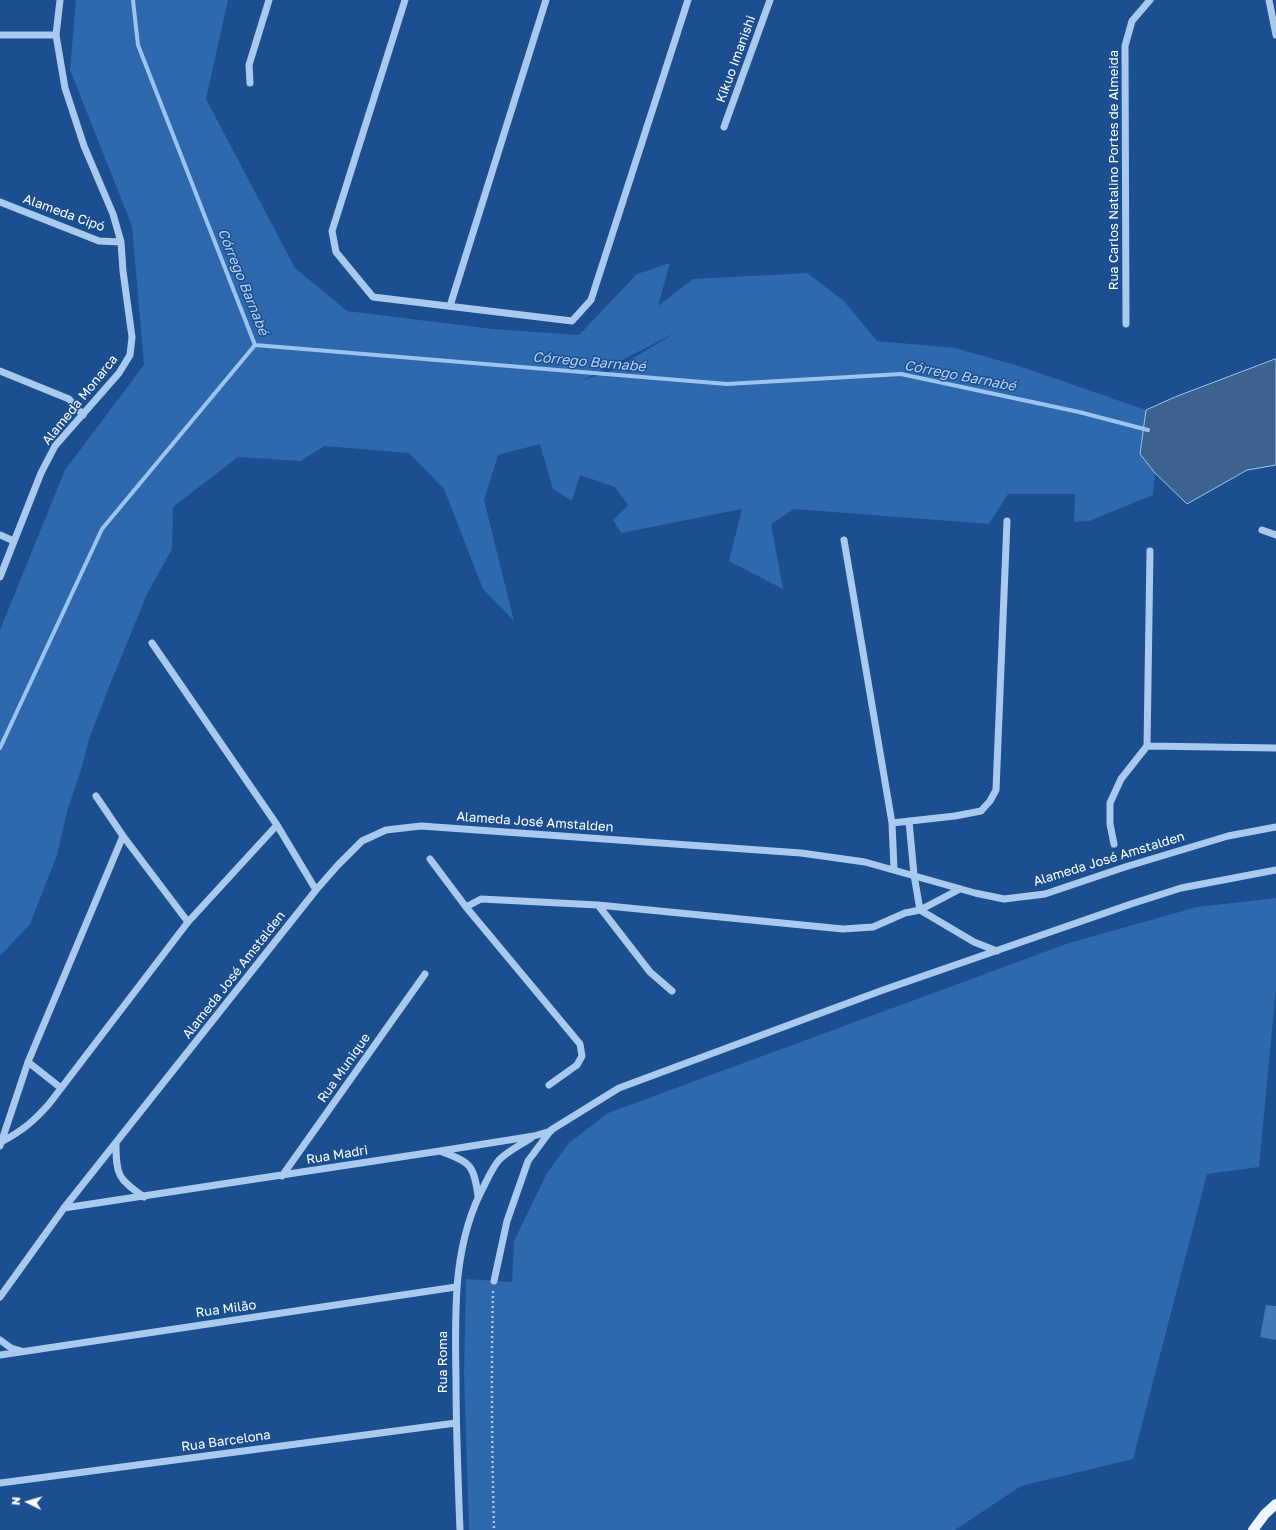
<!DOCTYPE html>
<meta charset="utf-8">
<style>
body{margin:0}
#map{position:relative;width:1276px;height:1530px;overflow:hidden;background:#1b4f8f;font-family:"Golos Text",sans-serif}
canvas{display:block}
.north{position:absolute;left:8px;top:1482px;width:40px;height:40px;-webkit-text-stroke:3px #1b4f8f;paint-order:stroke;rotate:275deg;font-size:11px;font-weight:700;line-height:16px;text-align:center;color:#fff}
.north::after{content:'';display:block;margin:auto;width:14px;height:18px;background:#fff;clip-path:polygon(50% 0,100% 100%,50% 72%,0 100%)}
</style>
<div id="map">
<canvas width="1276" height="1530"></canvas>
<div class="north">N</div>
</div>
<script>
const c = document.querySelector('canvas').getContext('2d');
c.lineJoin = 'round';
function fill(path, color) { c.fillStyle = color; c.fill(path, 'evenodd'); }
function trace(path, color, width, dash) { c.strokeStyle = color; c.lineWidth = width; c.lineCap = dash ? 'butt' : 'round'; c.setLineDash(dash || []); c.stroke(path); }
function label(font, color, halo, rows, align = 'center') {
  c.font = font + ' "Golos Text",sans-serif'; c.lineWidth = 3; c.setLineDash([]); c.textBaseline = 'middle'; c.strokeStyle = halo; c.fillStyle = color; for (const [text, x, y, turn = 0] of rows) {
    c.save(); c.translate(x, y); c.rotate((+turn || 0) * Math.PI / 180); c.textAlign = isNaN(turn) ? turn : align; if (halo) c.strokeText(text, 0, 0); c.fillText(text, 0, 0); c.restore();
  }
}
const green = new Path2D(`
 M 76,0 L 228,0 L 206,99 L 295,268 L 347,311 L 492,329 L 579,335 L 637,274 L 670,263 L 658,306 L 693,279 L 807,273 L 844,301 L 877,341 L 955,348 L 1022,367 L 1146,410 L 1140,454 L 1155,473 L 1153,495 L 1089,521 L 1074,522 L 1075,494 L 1008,494 L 989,524 L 794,509 L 771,524 L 783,589 L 729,561 L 742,509 L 621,533 L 613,520 L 628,505 L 615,487 L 580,475 L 572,501 L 553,489 L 540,444 L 498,455 L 484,500 L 514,621 L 483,589 L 444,489 L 409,453 L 324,446 L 301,461 L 238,457 L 173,507 L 172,549 L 147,594 L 109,687 L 90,736 L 80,773 L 68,808 L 57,855 L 30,924 L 0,956 L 0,630 L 65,470 L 144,365 L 132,226 L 70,70 ZM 672,335 L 611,371 L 581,381 L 671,335 Z
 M 1276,898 L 1276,988 L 1259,1167 L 1207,1174 L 1133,1459 L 1021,1486 L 955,1530 L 469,1530 L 464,1373 L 466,1279 L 512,1282 L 514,1241 L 547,1173 L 569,1143 L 608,1113 L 1069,943 L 1197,907 Z`);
const water = new Path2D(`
 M 1276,359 L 1276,465 L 1247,470 L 1187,504 L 1155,473 L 1140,454 L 1146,410 L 1175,397 Z`);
const stream = new Path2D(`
 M 133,0 L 138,45 L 255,345 L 727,384 L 901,374 L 1079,412 L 1148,430
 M 0,748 L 102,529 L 255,345`);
const building = new Path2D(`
 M 1266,1305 L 1276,1306 L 1276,1340 L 1260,1337 Z`);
const path = new Path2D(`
 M 493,1291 C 491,1370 492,1450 494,1530`);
const minor = new Path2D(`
 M 405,0 L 332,231 L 336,252 L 373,297 L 572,321 L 591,300 L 688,0
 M 1269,0 L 1276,35
 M 0,35 L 56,35
 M 250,83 L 249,65 L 269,0
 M 724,127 L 770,0
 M 0,202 L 99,241 L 121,242
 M 450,306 L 546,0
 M 1126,324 L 1125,46 L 1132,21 L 1150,0
 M 0,371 L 69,399 L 83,415
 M 1262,530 L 1276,535
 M 0,535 L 14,541
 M 844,540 L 892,823 L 894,869
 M 0,577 L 41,473 L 55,446 L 119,373 L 130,355 L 132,337 L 123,271 L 121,242 L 113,214 L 84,146 L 65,88 L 56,35 L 60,0
 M 152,643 L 277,825 L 316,890
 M 1147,746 L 1276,748
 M 96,796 L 123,836 L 188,922
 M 909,821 L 914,875 L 920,910 L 974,942 L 997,951
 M 892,823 L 955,816 L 981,811 L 990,801 L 996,790 L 1007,521
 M 1114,844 L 1110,824 L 1110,803 L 1121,779 L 1147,746 L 1150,551
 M 430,859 L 466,907 L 580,1044 L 582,1056 L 577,1065 L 549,1085
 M 598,905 L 650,972 L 672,991
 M 466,907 L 481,899 L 598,905 L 843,929 L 873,927 L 905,913 L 920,910 L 960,889
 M 28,1062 L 61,1088
 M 3,1141 C 23,1130 33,1122 49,1104 L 188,922 L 277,825
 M 116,1144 C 116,1175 118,1179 144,1197
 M 0,1146 L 28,1062 L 123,836
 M 442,1152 C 471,1162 474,1166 478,1196
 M 282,1176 L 425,974
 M 64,1208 L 440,1151 L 534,1136 L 551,1131
 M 494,1281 L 507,1221 L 528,1161 L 551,1130 L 619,1088 L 883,990 L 1131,904 L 1181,888 L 1276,870
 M 0,1297 L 64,1208 L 316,890 L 338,865 L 362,841 L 386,830 L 421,826 L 801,853 L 865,862 L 975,893 L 1004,899 L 1045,894 L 1125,867 L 1228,836 L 1276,827
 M 0,1340 L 11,1348 L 21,1351
 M 0,1355 L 456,1287
 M 0,1483 L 456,1423
 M 460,1530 C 458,1480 456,1429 456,1379 C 455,1312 452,1244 485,1184 C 489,1176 493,1167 499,1160 C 506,1152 522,1144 531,1138`);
const major = new Path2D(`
 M 1253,1530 L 1265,1514 L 1276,1504`);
const streetNames = [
 ["Kikuo Imanishi",736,59,-70],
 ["Rua Carlos Natalino Portes de Almeida",1114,170,-90],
 ["Alameda Cipó",64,213,20],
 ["Alameda Monarca",80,400,-51],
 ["Alameda José Amstalden",535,822,4],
 ["Alameda José Amstalden",1109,859,-17],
 ["Alameda José Amstalden",234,975,-52],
 ["Rua Munique",344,1068,-55],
 ["Rua Madri",337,1155,-9],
 ["Rua Milão",226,1309,-8],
 ["Rua Roma",443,1362,-90],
 ["Rua Barcelona",226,1441,-8]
];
const waterNames = [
 ["Córrego Barnabé",243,282,68],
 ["Córrego Barnabé",589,362,5],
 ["Córrego Barnabé",960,376,11]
];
fill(green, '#2e69ad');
fill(water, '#3c6290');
trace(water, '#9cc4f0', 1);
trace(stream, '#9cc4f0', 4);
fill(building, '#4478b7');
trace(path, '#a9c9ee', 2.5, [2, 3]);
trace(minor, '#a9c9ee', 7);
trace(major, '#f0f6ff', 10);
label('13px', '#fff', '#1b4f8f', streetNames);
label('italic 14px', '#b5d3f5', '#1b4f8f', waterNames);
</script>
